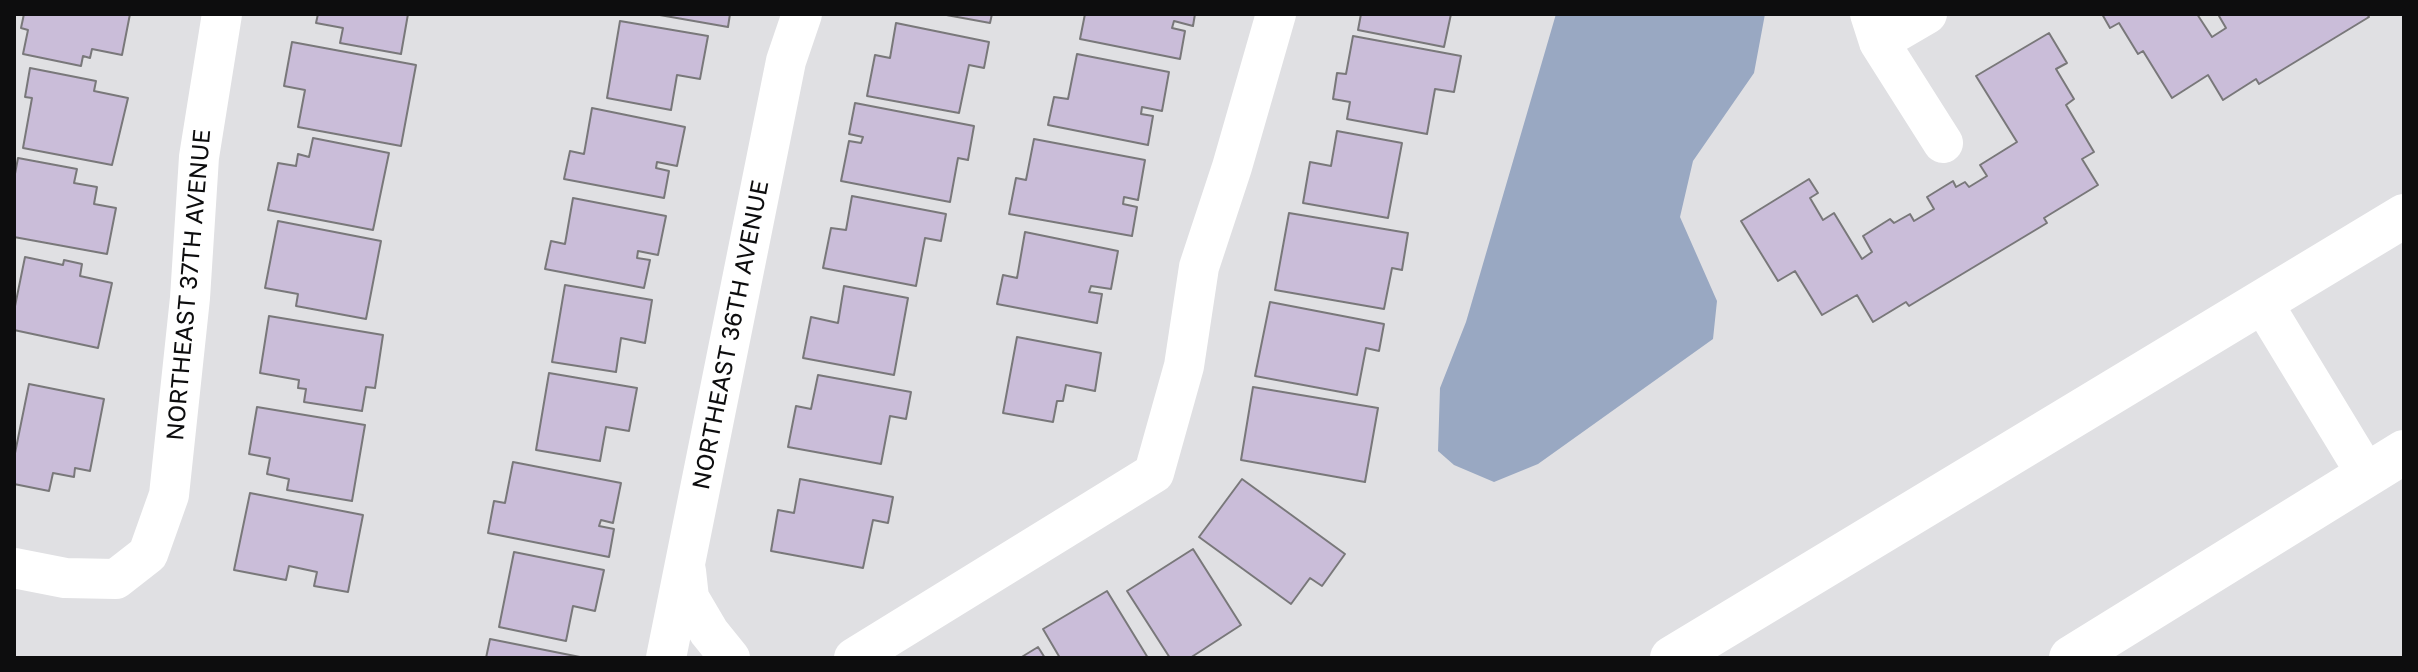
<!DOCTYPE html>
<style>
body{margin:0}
#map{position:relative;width:2418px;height:672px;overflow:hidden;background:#e0e0e3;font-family:"Golos Text",sans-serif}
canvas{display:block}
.frame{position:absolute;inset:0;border:16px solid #0d0d0e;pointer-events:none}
</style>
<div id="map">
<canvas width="2418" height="672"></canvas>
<div class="frame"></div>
</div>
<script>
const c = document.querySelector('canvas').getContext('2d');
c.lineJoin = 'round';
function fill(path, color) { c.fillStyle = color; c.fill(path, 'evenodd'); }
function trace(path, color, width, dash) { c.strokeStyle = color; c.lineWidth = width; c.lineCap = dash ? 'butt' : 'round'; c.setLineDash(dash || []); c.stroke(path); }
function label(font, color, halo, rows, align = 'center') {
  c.font = font + ' "Golos Text",sans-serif'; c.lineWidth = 8; c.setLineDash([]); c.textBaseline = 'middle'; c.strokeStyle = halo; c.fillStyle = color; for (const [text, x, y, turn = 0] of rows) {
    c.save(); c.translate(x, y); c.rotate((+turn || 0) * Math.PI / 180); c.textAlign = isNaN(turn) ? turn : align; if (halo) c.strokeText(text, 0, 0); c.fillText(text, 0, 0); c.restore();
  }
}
const water = new Path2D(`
 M 1556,14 L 1765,14 L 1754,73 L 1693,161 L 1680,217 L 1717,301 L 1713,339 L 1538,464 L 1494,482 L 1454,465 L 1438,451 L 1440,388 L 1466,322 Z`);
const building = new Path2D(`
 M 24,14 L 130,14 L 122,55 L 92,49 L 90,58 L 83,56 L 81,66 L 23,54 L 28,30 L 21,28 Z
 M 318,14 L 408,14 L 401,54 L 340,43 L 343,28 L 316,23 Z
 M 654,14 L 730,14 L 728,27 Z
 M 941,14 L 992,14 L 990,23 Z
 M 1085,14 L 1195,14 L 1193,26 L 1174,21 L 1172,28 L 1185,31 L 1180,59 L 1080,39 Z
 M 1361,14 L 1451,14 L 1444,47 L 1358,30 Z
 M 2102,14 L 2197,14 L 2212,37 L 2226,28 L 2219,16 L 2222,14 L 2367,14 L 2369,17 L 2259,84 L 2256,79 L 2223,100 L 2208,75 L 2172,98 L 2143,51 L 2138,54 L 2119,23 L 2110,28 Z
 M 620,21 L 708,36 L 700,79 L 677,75 L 671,110 L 607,98 Z
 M 896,23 L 989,42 L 984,68 L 969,65 L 959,113 L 867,96 L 875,55 L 890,58 Z
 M 2049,33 L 2067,63 L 2056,69 L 2074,99 L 2066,105 L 2094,152 L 2082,159 L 2098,185 L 2044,218 L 2047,223 L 1909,306 L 1906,302 L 1873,322 L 1857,295 L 1822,315 L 1795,271 L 1778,281 L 1741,221 L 1809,179 L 1818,193 L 1810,198 L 1823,220 L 1834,213 L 1862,259 L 1872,252 L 1863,236 L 1890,219 L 1894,223 L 1910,214 L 1914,221 L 1934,209 L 1927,197 L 1953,181 L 1956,187 L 1965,182 L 1969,187 L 1987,176 L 1980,165 L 2017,142 L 1976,76 Z
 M 1353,36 L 1461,56 L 1454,92 L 1435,89 L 1427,134 L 1347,119 L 1350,102 L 1333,99 L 1337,73 L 1346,74 Z
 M 292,42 L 416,65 L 401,146 L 298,127 L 305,90 L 284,86 Z
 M 1077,54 L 1169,72 L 1162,111 L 1142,107 L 1141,114 L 1153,116 L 1148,145 L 1048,125 L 1054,97 L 1068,99 Z
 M 30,68 L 96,81 L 94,91 L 128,98 L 112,165 L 23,148 L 32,98 L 25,97 Z
 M 855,103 L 974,126 L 968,160 L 958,158 L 950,202 L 841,181 L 849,141 L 861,143 L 863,137 L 849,134 Z
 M 592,108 L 685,127 L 677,166 L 657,162 L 656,168 L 669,171 L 664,198 L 564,179 L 570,151 L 584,154 Z
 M 1337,131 L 1402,143 L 1388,218 L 1303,203 L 1310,162 L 1331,166 Z
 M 313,138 L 389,153 L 373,230 L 268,210 L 278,163 L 296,166 L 298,154 L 309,157 Z
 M 1034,139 L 1145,160 L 1138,200 L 1124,197 L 1123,204 L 1137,207 L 1132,236 L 1009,214 L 1016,178 L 1026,180 Z
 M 18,158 L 77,169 L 74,183 L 97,187 L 94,204 L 116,208 L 107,254 L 14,237 L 14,179 Z
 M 852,196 L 946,214 L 941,241 L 925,238 L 916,286 L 823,268 L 831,228 L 846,230 Z
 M 573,198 L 666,216 L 658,255 L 638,251 L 637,258 L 650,260 L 644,288 L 545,269 L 551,241 L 565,244 Z
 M 1289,213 L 1408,233 L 1402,270 L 1392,268 L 1384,309 L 1275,290 Z
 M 278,221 L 381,241 L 366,319 L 296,306 L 298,294 L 265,288 Z
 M 1025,232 L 1118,251 L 1111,289 L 1091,286 L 1089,292 L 1102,294 L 1097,323 L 997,304 L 1003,275 L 1017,278 Z
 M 25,257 L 63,265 L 64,260 L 82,264 L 80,276 L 112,283 L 98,348 L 14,330 L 14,311 Z
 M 565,285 L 652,300 L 645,343 L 621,338 L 616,372 L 552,362 Z
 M 844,286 L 908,298 L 894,375 L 803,358 L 811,317 L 838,323 Z
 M 1270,302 L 1384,324 L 1379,351 L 1366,348 L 1357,395 L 1255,376 Z
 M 269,316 L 383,335 L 375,388 L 366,387 L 362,411 L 304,402 L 306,389 L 298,388 L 299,380 L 260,373 Z
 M 1017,337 L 1101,353 L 1095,391 L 1066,385 L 1063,401 L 1057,401 L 1053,422 L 1003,413 Z
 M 549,373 L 637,388 L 629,431 L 606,427 L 600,461 L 536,450 Z
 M 818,375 L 911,392 L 906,419 L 890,416 L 881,464 L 788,447 L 796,406 L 811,409 Z
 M 29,384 L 104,399 L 90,471 L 75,468 L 74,477 L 53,473 L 49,491 L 14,484 L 14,458 Z
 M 1253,387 L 1378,408 L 1365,482 L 1241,460 Z
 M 257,407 L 365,425 L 352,501 L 287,490 L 289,479 L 267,474 L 270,458 L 249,454 Z
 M 513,462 L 621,483 L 613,523 L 601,520 L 599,526 L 614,529 L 609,557 L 488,533 L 494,501 L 505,503 Z
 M 800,479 L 893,497 L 888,523 L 873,520 L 863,568 L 771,551 L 778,510 L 794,513 Z
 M 1242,479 L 1345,554 L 1322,586 L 1310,578 L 1291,604 L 1199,537 Z
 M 250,493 L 363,515 L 348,592 L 314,586 L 317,572 L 289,566 L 286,580 L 234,570 Z
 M 1193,549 L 1241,625 L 1190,658 L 1170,658 L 1127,591 Z
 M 514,552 L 604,570 L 595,611 L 573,606 L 566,641 L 499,627 Z
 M 1107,591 L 1148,658 L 1060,658 L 1043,629 Z
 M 490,639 L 585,658 L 486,658 Z
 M 1038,647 L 1045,658 L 1020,658 Z`);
const minor = new Path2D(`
 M 1870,14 L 1879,42 L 1943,143
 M 1879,42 L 1927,14
 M 2262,302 L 2367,475
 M 14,568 L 65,578 L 116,579 L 148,554 L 169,495 L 190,298 L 199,157 L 222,14
 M 686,571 L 689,598 L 709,632 L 730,658
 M 666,658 L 786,61 L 802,14
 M 854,658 L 1154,473 L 1184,366 L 1199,267 L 1232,167 L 1276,14`);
const highway = new Path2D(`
 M 1672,658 L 2404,216
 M 2071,658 L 2404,452`);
const streetNames = [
 ["NORTHEAST 37TH AVENUE",189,285,-85],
 ["NORTHEAST 36TH AVENUE",731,335,-79]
];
fill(water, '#99a8c2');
fill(building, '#cabdd9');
trace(building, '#79787a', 2);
trace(minor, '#fff', 40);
trace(highway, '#fff', 44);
label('24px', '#0d0d0e', '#fff', streetNames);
</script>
